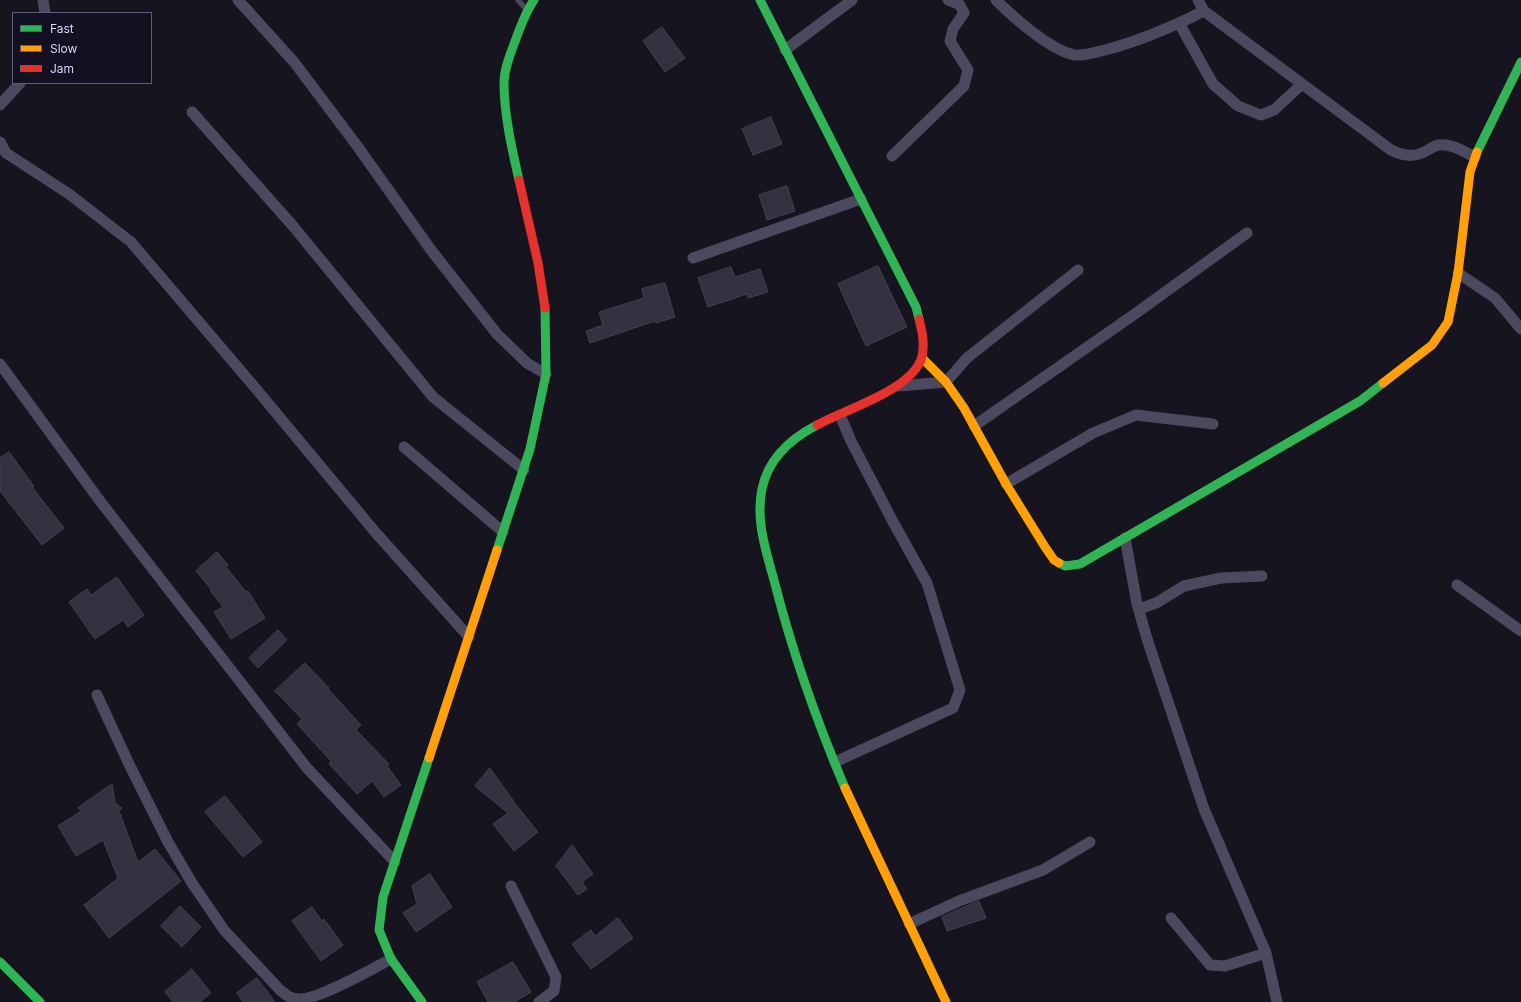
<!DOCTYPE html>
<style>
body{margin:0}
#map{position:relative;width:1521px;height:1002px;overflow:hidden;background:#16141e;font-family:Inter,sans-serif}
canvas{display:block}
.legend{position:absolute;left:12px;top:12px;width:140px;height:72px;box-sizing:border-box;background:#131022;border:1px solid #625e79;margin:0;padding:5px 7px;list-style:none;font-size:12px;color:#d9d4fc}
.legend li{display:flex;align-items:center;gap:8px;height:20px}
.legend b{width:20px;border:1px solid #625e79}
</style>
<div id="map">
<canvas width="1521" height="1002"></canvas>
<ul class="legend">
<li><b style="height:5px;background:#30b455"></b>Fast</li>
<li><b style="height:5px;background:#ff9f0a"></b>Slow</li>
<li><b style="height:5px;background:#e5322d"></b>Jam</li>
</ul>
</div>
<script>
const c = document.querySelector('canvas').getContext('2d');
c.lineJoin = 'round';
function fill(path, color) { c.fillStyle = color; c.fill(path, 'evenodd'); }
function trace(path, color, width, dash) { c.strokeStyle = color; c.lineWidth = width; c.lineCap = dash ? 'butt' : 'round'; c.setLineDash(dash || []); c.stroke(path); }
const building = new Path2D(`
 M 662,27 L 685,58 L 665,72 L 643,41 Z
 M 771,117 L 782,144 L 753,155 L 742,129 Z
 M 787,186 L 795,211 L 767,220 L 759,195 Z
 M 878,266 L 907,327 L 866,346 L 838,284 Z
 M 731,267 L 735,277 L 760,269 L 768,292 L 748,298 L 747,294 L 708,307 L 698,278 Z
 M 665,283 L 675,317 L 656,323 L 655,321 L 590,343 L 586,331 L 603,325 L 599,312 L 644,298 L 642,289 Z
 M 9,452 L 34,486 L 32,487 L 64,528 L 42,545 L 0,491 L 0,458 Z
 M 217,552 L 228,565 L 226,567 L 246,592 L 248,591 L 265,618 L 231,639 L 214,612 L 223,607 L 210,590 L 211,589 L 196,571 Z
 M 117,577 L 144,615 L 128,627 L 123,620 L 95,639 L 69,602 L 87,589 L 91,595 Z
 M 278,630 L 287,640 L 258,668 L 249,658 Z
 M 305,663 L 329,688 L 328,689 L 361,725 L 356,730 L 389,764 L 387,766 L 401,785 L 384,797 L 372,781 L 357,794 L 329,764 L 331,761 L 297,724 L 302,719 L 275,691 Z
 M 490,768 L 517,806 L 538,832 L 514,851 L 493,824 L 508,813 L 475,786 Z
 M 112,784 L 115,803 L 122,808 L 119,811 L 138,862 L 155,849 L 181,881 L 109,938 L 84,905 L 118,878 L 103,840 L 76,856 L 58,826 L 81,811 L 78,808 Z
 M 225,796 L 262,842 L 243,857 L 205,812 Z
 M 572,845 L 593,874 L 582,882 L 587,889 L 578,895 L 556,866 Z
 M 430,874 L 452,907 L 416,932 L 403,913 L 417,904 L 412,886 Z
 M 979,901 L 986,918 L 947,931 L 942,917 Z
 M 180,906 L 201,927 L 182,947 L 161,926 Z
 M 312,907 L 322,921 L 324,919 L 343,945 L 321,961 L 292,921 Z
 M 618,918 L 633,938 L 591,969 L 572,944 L 591,930 L 595,936 Z
 M 513,962 L 531,992 L 514,1002 L 488,1002 L 477,982 Z
 M 192,969 L 211,993 L 200,1002 L 173,1002 L 165,992 Z
 M 257,978 L 275,1002 L 243,1002 L 237,993 Z`);
const lane = new Path2D(`
 M 518,0 L 526,9`);
const street = new Path2D(`
 M 43,0 L 45,13
 M 238,0 L 294,62 L 358,147 L 431,250 L 497,334 L 527,363 L 546,374
 M 996,0 C 1013,17 1051,51 1075,55 C 1085,56 1096,52 1105,50 C 1140,41 1172,27 1204,11
 M 1198,0 L 1204,11 L 1391,150 C 1401,155 1411,158 1422,153 C 1428,151 1432,146 1439,145 C 1451,143 1464,152 1475,157
 M 1179,23 L 1213,84 L 1238,106 L 1261,115 L 1274,110 L 1302,84
 M 785,50 L 852,0
 M 0,105 L 20,83
 M 192,112 L 293,226 L 433,397 L 524,470
 M 0,142 L 6,153 L 69,194 L 131,242 L 252,384 L 376,533 L 469,637
 M 892,156 L 964,86 L 968,70 L 950,41 L 953,29 L 964,13 L 960,5 L 948,0
 M 693,258 L 861,199
 M 1458,273 L 1495,298 L 1521,329
 M 0,364 L 100,501 L 307,768 L 395,862
 M 899,386 L 946,382 L 967,358 L 1078,270
 M 974,426 L 1132,316 L 1247,233
 M 404,447 L 503,532
 M 1006,484 L 1093,433 L 1136,415 L 1213,424
 M 1125,538 L 1137,604 L 1148,642 L 1204,809 L 1266,953 L 1277,1002
 M 1457,585 L 1521,631
 M 1139,609 L 1156,603 L 1184,586 L 1221,578 L 1262,576
 M 97,695 L 129,764 L 168,842 L 192,883 L 224,930 L 280,990 C 286,995 291,999 299,999 C 318,1000 372,969 391,959
 M 835,762 L 953,708 L 960,690 L 927,583 L 892,520 L 851,441 L 840,415
 M 511,886 L 556,977 L 554,991 L 539,1002
 M 1171,918 L 1210,965 L 1225,966 L 1266,953
 M 909,924 L 959,901 L 1043,870 L 1090,842`);
const fast = new Path2D(`
 M 760,0 L 916,307 L 919,319
 M 1477,152 L 1521,62
 M 519,180 C 512,149 504,115 504,83 C 504,67 512,50 517,36 C 522,23 526,11 534,0
 M 817,425 C 790,439 768,459 762,489 C 755,521 767,554 775,584 C 793,654 817,722 845,788
 M 497,550 L 530,449 L 546,374 L 545,308
 M 1059,563 L 1065,566 L 1080,564 L 1360,401 L 1383,383
 M 0,962 L 40,1002
 M 422,1002 L 391,959 L 379,930 L 383,897 L 429,758`);
const slow = new Path2D(`
 M 922,358 L 946,382 L 964,408 L 1006,484 L 1045,547 L 1054,560 L 1059,563
 M 1383,383 L 1432,345 L 1448,322 L 1458,273 L 1470,172 L 1477,152
 M 429,758 L 497,550
 M 845,788 L 946,1002`);
const jam = new Path2D(`
 M 519,180 L 538,263 L 545,308
 M 817,425 C 845,409 914,390 922,356 C 925,344 922,331 919,319`);
fill(building, '#343240');
trace(building, '#433f51', 1);
trace(lane, '#4b495e', 5.5);
trace(street, '#4b495e', 11);
trace(fast, '#30b455', 9);
trace(slow, '#ff9f0a', 9);
trace(jam, '#e5322d', 9);
</script>
